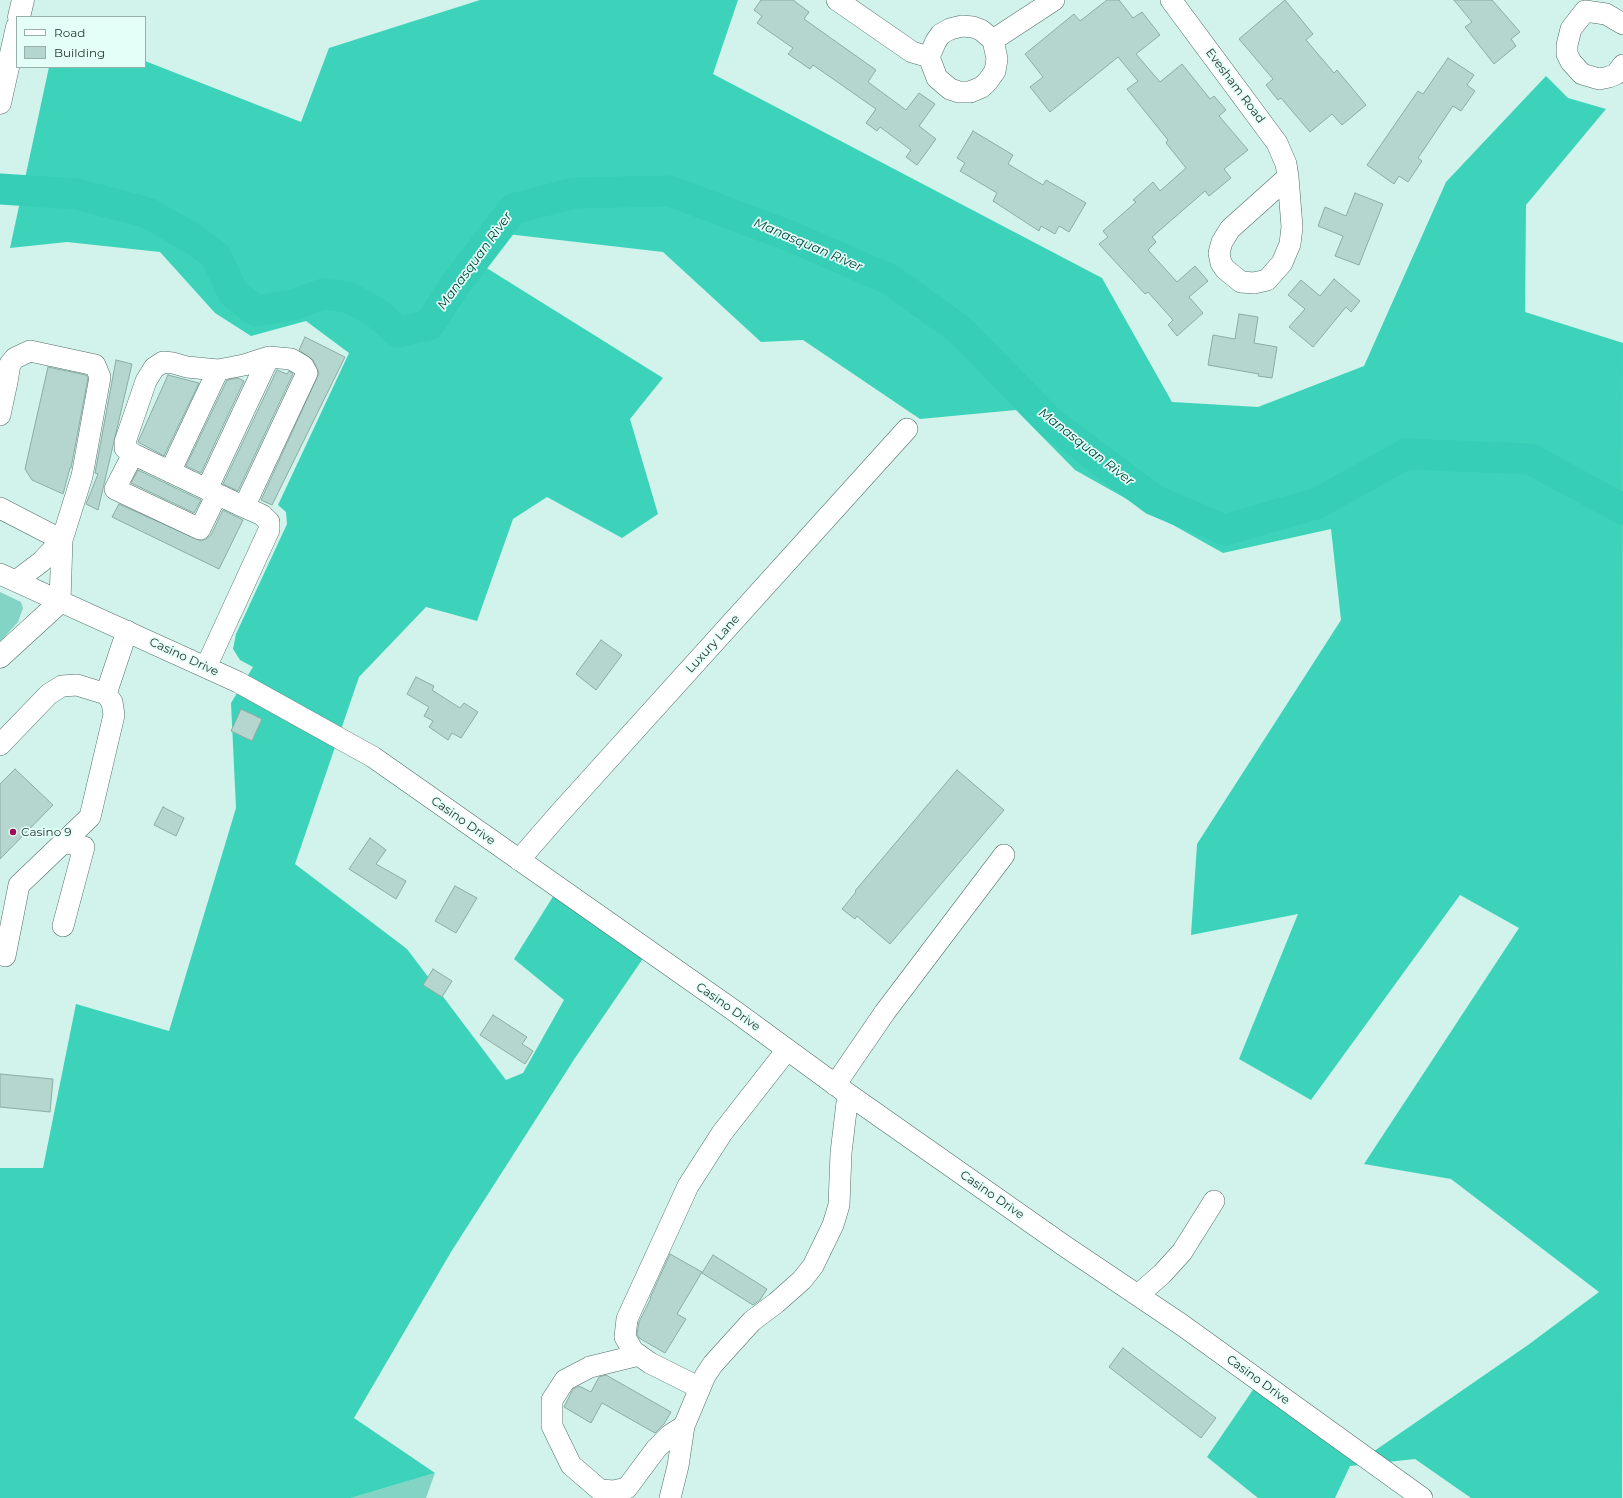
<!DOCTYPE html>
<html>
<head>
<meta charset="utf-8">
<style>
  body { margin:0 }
  #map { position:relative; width:1623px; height:1498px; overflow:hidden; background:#d1f3eb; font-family:Montserrat,sans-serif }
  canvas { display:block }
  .legend { position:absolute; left:16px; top:16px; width:130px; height:52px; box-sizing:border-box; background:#e3fff8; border:1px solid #99afaa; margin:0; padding:5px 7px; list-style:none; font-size:12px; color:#2a3734 }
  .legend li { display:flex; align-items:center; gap:8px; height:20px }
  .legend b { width:20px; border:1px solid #99afaa }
</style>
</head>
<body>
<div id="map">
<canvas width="1623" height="1498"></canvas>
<ul class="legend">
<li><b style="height:5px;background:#fff"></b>Road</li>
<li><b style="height:11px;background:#b5d6ce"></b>Building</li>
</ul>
</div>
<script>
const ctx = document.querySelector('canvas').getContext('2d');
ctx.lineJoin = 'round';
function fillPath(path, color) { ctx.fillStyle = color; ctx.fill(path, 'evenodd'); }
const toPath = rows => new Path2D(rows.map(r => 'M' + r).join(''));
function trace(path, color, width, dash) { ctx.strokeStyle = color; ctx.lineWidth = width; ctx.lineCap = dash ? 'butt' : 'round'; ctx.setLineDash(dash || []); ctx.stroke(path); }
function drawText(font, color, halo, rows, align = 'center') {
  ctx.font = font + ' Montserrat,sans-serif'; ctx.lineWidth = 3.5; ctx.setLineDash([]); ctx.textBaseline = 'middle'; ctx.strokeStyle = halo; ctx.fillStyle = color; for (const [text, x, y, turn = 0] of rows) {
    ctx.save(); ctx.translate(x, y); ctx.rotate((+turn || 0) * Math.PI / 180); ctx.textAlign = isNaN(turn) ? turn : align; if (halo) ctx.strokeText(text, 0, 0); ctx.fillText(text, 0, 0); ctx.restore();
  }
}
fillPath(toPath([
  [0,592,21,602,23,608,18,622,0,642],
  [435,1473,426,1498,351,1498]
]), '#83d4c4');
fillPath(toPath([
  [480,0,738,0,713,74,1102,278,1172,402,1258,407,1364,366,1446,182,1546,76,1568,98,1606,109,1526,205,1525,312,1623,343,1622,1498,1471,1498,1415,1459,1350,1466,1335,1498,1258,1498,1207,1457,1259,1381,1367,1456,1528,1345,1599,1292,1451,1179,1364,1164,1519,928,1460,895,1311,1100,1239,1059,1298,914,1191,935,1197,844,1341,620,1331,529,1223,553,1075,470,1016,410,920,419,803,340,761,342,663,252,507,234,469,257,663,378,630,419,658,514,622,538,547,497,513,519,477,621,426,607,359,677,295,864,407,949,506,1080,523,1073,564,1000,514,959,554,895,644,957,575,1058,451,1252,354,1418,435,1473,351,1498,0,1498,0,1168,43,1168,76,1004,169,1031,236,808,231,703,253,667,240,660,233,649,236,634,287,524,286,512,278,505,349,353,306,321,251,336,215,313,160,252,67,242,10,248,49,67,145,67,145,61,301,122,329,48]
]), '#3dd3ba');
trace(toPath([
  [0,189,77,194,148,213,195,240,216,256,233,293,256,311,293,305,323,294,348,297,377,313,398,332,429,325,455,285,513,209,574,193,670,191,792,237,891,280,960,330,1051,423,1154,500,1225,530,1318,503,1406,454,1530,459,1623,509]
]), '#36ceb6', 31);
const building = toPath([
  [761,0,793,0,809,12,804,19,876,70,868,82,906,110,919,93,935,104,919,126,936,139,917,165,906,157,911,150,880,127,877,131,866,123,876,109,813,65,810,69,788,54,793,48,757,23,762,16,754,10,761,0],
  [1107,0,1119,0,1133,18,1142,12,1160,35,1136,54,1160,82,1182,64,1210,99,1214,96,1226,110,1219,116,1248,150,1224,169,1231,178,1209,196,1205,191,1152,237,1156,242,1148,250,1177,282,1195,266,1208,281,1189,297,1203,313,1177,336,1168,325,1173,320,1148,292,1145,294,1099,244,1108,237,1103,231,1136,202,1133,200,1153,182,1160,191,1186,168,1166,143,1168,140,1127,89,1138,81,1118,57,1050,112,1030,87,1043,77,1025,54,1074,14,1080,21,1107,0],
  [1285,0,1313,34,1306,40,1334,73,1337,70,1366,105,1342,125,1332,114,1310,132,1281,98,1278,100,1266,85,1273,79,1239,39,1285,0],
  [1454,0,1492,0,1520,32,1511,39,1516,46,1494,64,1465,27,1472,22,1454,0],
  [1448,58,1474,75,1467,85,1475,91,1461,111,1453,106,1418,158,1422,161,1408,182,1399,176,1394,184,1367,165,1418,91,1423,94,1448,58],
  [973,131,1013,155,1008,164,1043,185,1046,180,1086,203,1069,232,1059,226,1055,234,1041,226,1039,231,993,201,997,193,960,171,965,163,957,158,973,131],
  [1355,193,1383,204,1359,265,1335,256,1343,236,1318,226,1325,207,1346,216,1355,193],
  [1334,279,1360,301,1351,312,1346,307,1313,347,1289,327,1305,309,1288,295,1301,280,1320,296,1334,279],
  [1239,314,1258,317,1254,343,1277,347,1272,378,1258,376,1259,374,1208,365,1213,335,1235,339,1239,314],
  [305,337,345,357,272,505,261,500,319,373,313,360,299,350,305,337],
  [116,360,132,364,98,510,86,504,98,474,95,473,116,360],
  [48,367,86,375,88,378,71,468,70,468,63,494,32,480,25,469,48,367],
  [277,370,287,374,289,371,293,374,238,491,223,484,277,370],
  [168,375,199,383,164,456,138,442,168,375],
  [238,378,244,381,201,473,186,466,227,380,238,378],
  [138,470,201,500,194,513,131,483,138,470],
  [119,504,201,541,206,539,211,535,223,510,243,520,219,569,112,517,119,504],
  [601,640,622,655,596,690,576,674,601,640],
  [416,677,434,686,432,690,460,708,464,703,478,712,461,738,452,733,448,740,429,727,433,721,424,716,429,707,407,694,416,677],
  [241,709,262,719,252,741,231,731,241,709],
  [15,769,53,805,0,859,0,784,15,769],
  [957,770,1004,810,890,944,857,916,855,919,842,909,856,892,855,891,957,770],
  [163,807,184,818,176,836,154,825,163,807],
  [370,838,386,850,376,864,406,881,396,899,349,869,370,838],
  [455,886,477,898,456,933,435,921,455,886],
  [433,969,452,981,442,997,423,985,433,969],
  [493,1015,527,1037,522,1044,533,1051,525,1064,480,1035,493,1015],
  [0,1074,53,1079,50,1112,0,1107,0,1074],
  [670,1254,702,1272,677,1314,686,1319,665,1353,639,1338,637,1334,639,1322,651,1298,650,1298,670,1254],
  [713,1255,767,1289,760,1300,753,1305,702,1273,713,1255],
  [1123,1348,1216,1418,1201,1438,1109,1367,1123,1348],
  [606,1375,671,1412,664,1424,655,1433,602,1403,591,1423,564,1407,573,1389,579,1386,591,1392,599,1377,606,1375]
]);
fillPath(building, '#b5d6ce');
trace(building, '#8baca4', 1);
const minor = toPath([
  [837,0,912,52,929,57],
  [1171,0,1277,143,1286,164,1288,177],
  [1623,24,1606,14,1585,11,1571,29,1567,45,1567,54,1571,62,1582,74,1599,79,1609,77,1616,74,1623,65],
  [962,26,973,27,981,30,993,40,997,59,995,71,988,81,982,87,970,92,959,92,950,89,937,78,929,57,936,41,941,34,950,29,962,26],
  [993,40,1054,0],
  [1288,177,1292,227,1290,244,1282,263,1267,280,1254,283,1241,282,1225,269,1221,263,1219,253,1222,242,1230,229,1288,177],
  [0,380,7,382,0,415],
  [7,382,10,364,15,358,30,351,95,365,100,377,82,476,62,540,60,602],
  [133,454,115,489,200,529,217,494],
  [170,472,218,370],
  [207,489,269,357],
  [0,508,62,540],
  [0,574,238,682,373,757,736,1012,848,1094,1066,1247,1182,1325,1422,1498],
  [16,581,41,562,62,540],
  [206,667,269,530,269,522,262,515,244,507,307,373,303,366,291,359,269,357,244,365,218,370,187,367,173,363,163,362,154,368,146,381,125,442,125,448,133,454,244,507],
  [0,745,49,694,62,686,77,685,106,694,127,631],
  [519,860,559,814,907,429],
  [63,926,84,847,64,842],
  [5,956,19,885,90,817,114,715,112,702,106,694],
  [835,1085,885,1012,1004,855],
  [1138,1295,1162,1274,1182,1252,1214,1201],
  [639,1355,590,1367,565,1380,552,1400,552,1426,571,1465,600,1490,614,1491,627,1488,656,1449,670,1435,684,1426],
  [700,1388,650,1363,633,1351,625,1337,627,1319,688,1186,722,1133,787,1050],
  [670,1498,678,1466,684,1426,705,1376,713,1364,752,1321,776,1303,802,1280,813,1266,833,1225,839,1205,841,1153,848,1094]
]);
const highway = toPath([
  [19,17,23,0],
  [0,103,17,27],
  [0,657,60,602]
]);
trace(minor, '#516f68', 22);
trace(highway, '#516f68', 23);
trace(minor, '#fff', 21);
trace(highway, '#fff', 22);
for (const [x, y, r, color] of [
  [13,832,4,"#9f0d55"]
]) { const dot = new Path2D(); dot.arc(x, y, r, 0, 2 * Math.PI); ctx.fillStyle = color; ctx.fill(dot); trace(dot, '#e3fff8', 1.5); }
drawText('12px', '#2a3734', '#e3fff8', [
  ["Evesham Road",1235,86,53],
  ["Luxury Lane",713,644,-48],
  ["Casino Drive",184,657,25],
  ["Casino Drive",463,821,35],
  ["Casino Drive",728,1007,35],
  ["Casino Drive",992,1195,35],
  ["Casino Drive",1258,1380,36]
]);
drawText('12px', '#2a3734', '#e3fff8', [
  ["Casino 9",21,832]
], 'left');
drawText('italic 13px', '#02463c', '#e3fff8', [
  ["Manasquan River",808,245,23],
  ["Manasquan River",475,261,-54],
  ["Manasquan River",1086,447,38]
]);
</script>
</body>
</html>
